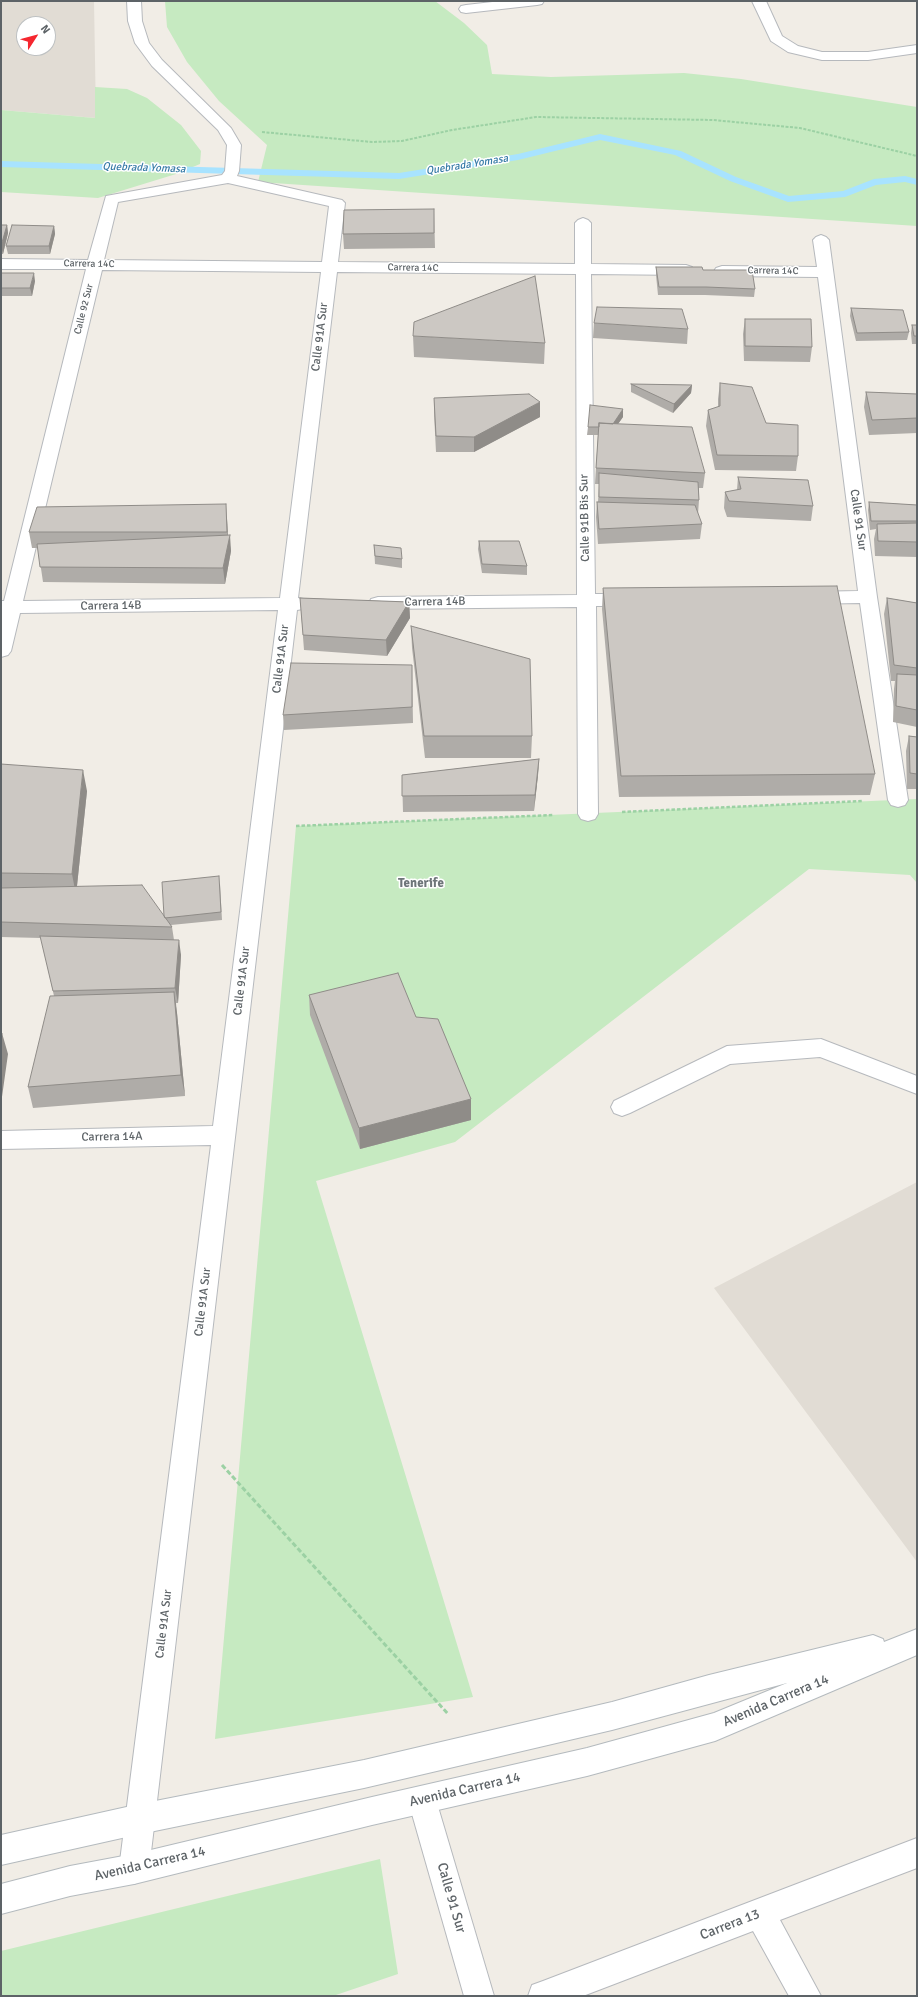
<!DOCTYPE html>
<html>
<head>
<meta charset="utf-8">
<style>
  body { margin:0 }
  #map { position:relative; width:918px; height:1997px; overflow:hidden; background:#f1ede6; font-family:Signika,sans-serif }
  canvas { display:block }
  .frame { position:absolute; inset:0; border:2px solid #5d6367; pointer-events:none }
  .north { position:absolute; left:16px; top:16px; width:40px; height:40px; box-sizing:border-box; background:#fff; border:1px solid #bec1c2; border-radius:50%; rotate:54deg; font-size:11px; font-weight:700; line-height:16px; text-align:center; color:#5d6367 }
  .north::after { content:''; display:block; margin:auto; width:14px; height:18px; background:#f5272f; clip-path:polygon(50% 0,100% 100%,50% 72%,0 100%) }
</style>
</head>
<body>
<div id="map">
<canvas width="918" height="1997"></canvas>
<div class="frame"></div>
<div class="north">N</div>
</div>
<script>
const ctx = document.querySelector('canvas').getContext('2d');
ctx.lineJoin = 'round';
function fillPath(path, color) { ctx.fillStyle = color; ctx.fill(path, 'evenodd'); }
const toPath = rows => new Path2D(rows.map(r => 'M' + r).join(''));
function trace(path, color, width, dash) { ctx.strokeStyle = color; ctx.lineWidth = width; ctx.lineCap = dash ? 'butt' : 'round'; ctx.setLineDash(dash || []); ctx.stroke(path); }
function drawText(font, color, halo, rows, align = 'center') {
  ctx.font = font + ' Signika,sans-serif'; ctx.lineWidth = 3; ctx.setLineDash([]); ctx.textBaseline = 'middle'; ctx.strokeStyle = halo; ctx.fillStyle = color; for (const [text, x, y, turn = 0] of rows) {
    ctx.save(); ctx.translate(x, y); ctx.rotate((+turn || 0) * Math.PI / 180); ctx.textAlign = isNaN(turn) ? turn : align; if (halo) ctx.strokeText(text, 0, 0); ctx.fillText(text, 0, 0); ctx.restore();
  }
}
fillPath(toPath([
  [1,1,94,1,96,118,1,110],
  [24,24,48,24,48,48,24,48],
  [917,1182,917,1562,714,1288]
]), '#e1dcd4');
fillPath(toPath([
  [165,1,435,1,464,23,487,45,492,74,551,77,684,73,741,79,917,107,917,226,258,182,267,145,219,101,187,62,167,27],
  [95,87,127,89,147,98,181,125,201,151,200,164,176,174,98,198,1,192,1,110,95,118],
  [917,799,917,883,910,875,809,869,455,1142,316,1181,473,1697,215,1739,296,826],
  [380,1859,398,1974,333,1996,1,1996,1,1951]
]), '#c6eac1');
fillPath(toPath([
  [600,134,681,151,736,177,789,196,843,191,874,179,905,176,917,179,917,185,905,182,876,185,845,197,788,202,730,181,675,155,600,140,518,160,399,179,1,167,1,161,399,173,518,154,600,134]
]), '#a8e3ff');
const service = toPath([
  [501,1,544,1,542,4,537,5,466,13,461,12,459,9,461,6,466,5,501,1],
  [752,1,766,1,782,36,798,46,822,52,868,52,917,45,917,53,868,60,822,60,788,52,771,41,752,1],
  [821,1039,917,1076,917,1094,820,1057,730,1064,630,1113,622,1116,614,1113,611,1107,614,1101,727,1046,821,1039]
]);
const minor = toPath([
  [127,1,141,1,142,21,149,43,162,60,231,128,241,145,239,171,237,176,342,200,345,203,338,262,575,264,575,223,578,220,583,218,588,220,591,223,591,264,686,265,692,267,694,270,692,273,686,275,591,274,595,594,632,594,639,596,641,600,639,604,632,606,596,606,598,814,595,819,588,821,581,819,578,814,577,607,378,609,371,607,369,603,371,599,378,597,577,595,576,274,337,272,298,598,309,600,311,604,309,608,297,610,149,1869,144,1879,134,1884,124,1879,119,1869,211,1145,1,1149,1,1131,213,1126,278,610,20,613,11,651,8,655,1,657,1,601,4,601,86,269,1,269,1,259,88,260,106,196,222,175,225,171,227,145,218,130,152,66,135,43,128,21,127,1],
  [228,183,329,206,322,262,104,260,118,202,228,183],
  [102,270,321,272,280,598,23,601,102,270],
  [821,235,826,237,829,240,877,597,908,800,905,805,898,807,891,805,888,800,860,603,808,604,801,602,799,598,801,594,808,592,858,591,818,277,722,276,716,274,714,271,716,268,722,266,817,267,813,240,816,237,821,235],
  [917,1838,917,1868,780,1920,821,1996,789,1996,753,1931,583,1996,528,1996,532,1985,543,1981,917,1838]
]);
const tertiary = toPath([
  [422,1786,432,1790,436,1800,494,1996,464,1996,408,1800,412,1790,422,1786]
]);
const secondary = toPath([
  [917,1629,917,1655,715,1741,587,1776,372,1825,134,1884,70,1896,1,1914,1,1884,70,1866,134,1854,372,1797,587,1748,714,1713,787,1683,612,1730,364,1788,140,1834,1,1865,1,1835,140,1804,364,1760,612,1702,709,1675,873,1635,883,1639,884,1642,917,1629]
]);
trace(service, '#b6b9bd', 2);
trace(minor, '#b6b9bd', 2);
trace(tertiary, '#b6b9bd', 2);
trace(secondary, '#b4babe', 2);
trace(toPath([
  [262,132,372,142,402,141,452,130,536,117,713,120,800,128,917,156]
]), '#9cd1a4', 2, [3, 1.5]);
trace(toPath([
  [622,812,863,801],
  [296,826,553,815]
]), '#9cd1a4', 2.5, [3.5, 2]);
trace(toPath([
  [222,1465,448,1714]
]), '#9cd1a4', 3, [5, 2.5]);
fillPath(service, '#fff');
fillPath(minor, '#fff');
fillPath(tertiary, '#fff');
fillPath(secondary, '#fff');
fillPath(toPath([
  [434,209,435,248,344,249,343,234],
  [1,225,7,225,8,233,3,254,1,254],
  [54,226,55,234,50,254,8,254,6,246],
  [656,267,703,270,755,289,754,297,705,295,658,295,656,275],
  [1,273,35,281,32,296,1,296],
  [851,308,909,332,907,340,856,341,850,316],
  [745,319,812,347,810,362,744,361,743,334],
  [594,323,688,329,687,344,593,338],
  [912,325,917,325,917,344,912,344,911,333],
  [413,336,545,343,544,364,414,357],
  [720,383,766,423,798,456,796,471,715,470,706,426,708,410,718,407,718,399],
  [631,384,692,385,691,393,673,413,631,392],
  [866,392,917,394,917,433,869,435,864,407],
  [434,398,540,417,474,452,436,452,434,413],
  [623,417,618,424,705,473,703,488,699,488,699,500,698,514,702,524,700,539,598,544,596,517,597,502,598,502,599,484,595,484,598,435,587,435,588,427],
  [738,477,813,506,811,521,727,517,724,508,725,492,737,490],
  [869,502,917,505,917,557,875,556,874,539,876,529,870,530,868,510],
  [227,519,228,535,231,551,225,584,43,582,38,548,32,548,29,532],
  [479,541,527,566,527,575,482,573,478,549],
  [374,545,402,559,402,568,375,564],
  [603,588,875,774,870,795,619,797,602,609],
  [300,598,409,602,410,618,387,656,304,650],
  [887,598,917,603,917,727,893,722,894,689,895,681,891,681,884,614],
  [411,626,532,736,531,758,425,758,412,648],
  [412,665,413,723,284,730,283,715],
  [909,736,917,737,917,789,907,789,906,751],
  [539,759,538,775,534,811,403,812,402,775],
  [1,764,87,791,77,886,164,916,220,884,222,920,171,925,172,927,174,940,181,955,178,1003,176,1003,177,1013,185,1096,33,1108,28,1087,54,996,41,938,1,937],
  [309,995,416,1017,471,1099,471,1120,360,1149,310,1015]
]), '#afaca8');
fillPath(toPath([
  [7,225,8,233,3,254,1,246],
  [54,226,55,234,50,254,49,246],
  [34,273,35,281,32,296,30,288],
  [692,385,691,393,673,413,674,404],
  [540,402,540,417,474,452,474,437],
  [623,409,623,417,610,435,610,427],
  [226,504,227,519,228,542,230,535,231,551,225,584,223,568,228,544,227,532],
  [409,602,410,618,387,656,386,640],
  [539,759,538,775,534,811,535,795],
  [83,770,87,791,76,895,72,874],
  [179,940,181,955,178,1003,175,988],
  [174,992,177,1013,185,1096,181,1075],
  [2,1033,8,1054,1,1104,1,1043],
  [471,1099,471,1120,360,1149,359,1128]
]), '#8f8c88');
const building = toPath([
  [434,209,434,233,343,234,344,210,434,209],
  [1,225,7,225,1,246,1,225],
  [12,225,54,226,49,246,6,246,12,225],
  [656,267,702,267,703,270,752,270,755,289,706,287,659,287,656,267],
  [1,273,34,273,30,288,1,288,1,273],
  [535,276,545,343,413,336,414,322,535,276],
  [597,307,682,309,688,329,594,323,597,307],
  [851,308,903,310,909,332,857,333,851,308],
  [745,319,811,319,812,347,745,346,745,319],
  [912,325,917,325,917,336,914,336,912,325],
  [720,383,752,387,766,423,798,425,798,456,717,455,708,410,720,406,720,383],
  [631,384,692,385,674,404,631,384],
  [866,392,917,394,917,418,872,420,866,392],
  [529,394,540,402,474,437,436,436,434,398,529,394],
  [590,405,623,409,613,424,599,423,599,427,588,427,590,405],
  [599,423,692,427,705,473,596,468,599,423],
  [599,473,698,482,699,500,599,497,599,473],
  [738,477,808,480,813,506,729,501,725,492,741,489,738,477],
  [597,502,695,505,702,524,599,529,597,502],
  [869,502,917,505,917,521,871,521,869,502],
  [226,504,227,532,29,532,37,507,226,504],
  [917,523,917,542,878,541,877,524,917,523],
  [230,535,223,568,40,567,37,544,230,535],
  [479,541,519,541,527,566,482,564,479,541],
  [374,545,401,548,402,559,375,556,374,545],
  [837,586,875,774,621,776,603,588,837,586],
  [300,598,409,602,386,640,303,635,300,598],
  [887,598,917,603,917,668,894,665,887,598],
  [411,626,530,659,532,736,424,736,411,626],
  [291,663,412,665,412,707,283,715,291,663],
  [897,674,917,675,917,710,896,706,897,674],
  [909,736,917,737,917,774,910,773,909,736],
  [539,759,535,795,402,796,402,775,539,759],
  [1,764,83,770,72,874,1,873,1,764],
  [219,876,221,912,165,918,164,916,162,882,219,876],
  [142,885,172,927,1,922,1,888,142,885],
  [40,936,179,940,175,988,53,991,40,936],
  [398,973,416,1017,438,1019,471,1099,359,1128,309,995,398,973],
  [174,992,181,1075,28,1087,50,996,174,992],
  [1,1033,2,1033,1,1043,1,1033]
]);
fillPath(building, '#ccc8c3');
trace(building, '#8f8c88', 1);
drawText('10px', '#5d6367', '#fff', [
  ["Carrera 14C",89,264,1],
  ["Carrera 14C",413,268,1],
  ["Carrera 14C",773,271,1],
  ["Calle 92 Sur",84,309,-76]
]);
drawText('italic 11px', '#377ba7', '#fff', [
  ["Quebrada Yomasa",467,165,-9],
  ["Quebrada Yomasa",144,168,2]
]);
drawText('12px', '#5d6367', '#fff', [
  ["Calle 91A Sur",320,337,-83],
  ["Calle 91B Bis Sur",585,518,-91],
  ["Calle 91 Sur",858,520,82],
  ["Carrera 14B",435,602,-1],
  ["Carrera 14B",111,606,-1],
  ["Calle 91A Sur",281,659,-83],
  ["Calle 91A Sur",242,981,-83],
  ["Carrera 14A",112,1137,-1],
  ["Calle 91A Sur",203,1302,-83],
  ["Calle 91A Sur",164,1624,-83]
]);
drawText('bold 13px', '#6e7579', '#fff', [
  ["Tenerife",421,884]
]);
drawText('14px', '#5d6367', '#fff', [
  ["Avenida Carrera 14",776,1701,-23],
  ["Avenida Carrera 14",465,1790,-13],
  ["Avenida Carrera 14",150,1864,-13],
  ["Calle 91 Sur",451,1898,74],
  ["Carrera 13",730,1925,-21]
]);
</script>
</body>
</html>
